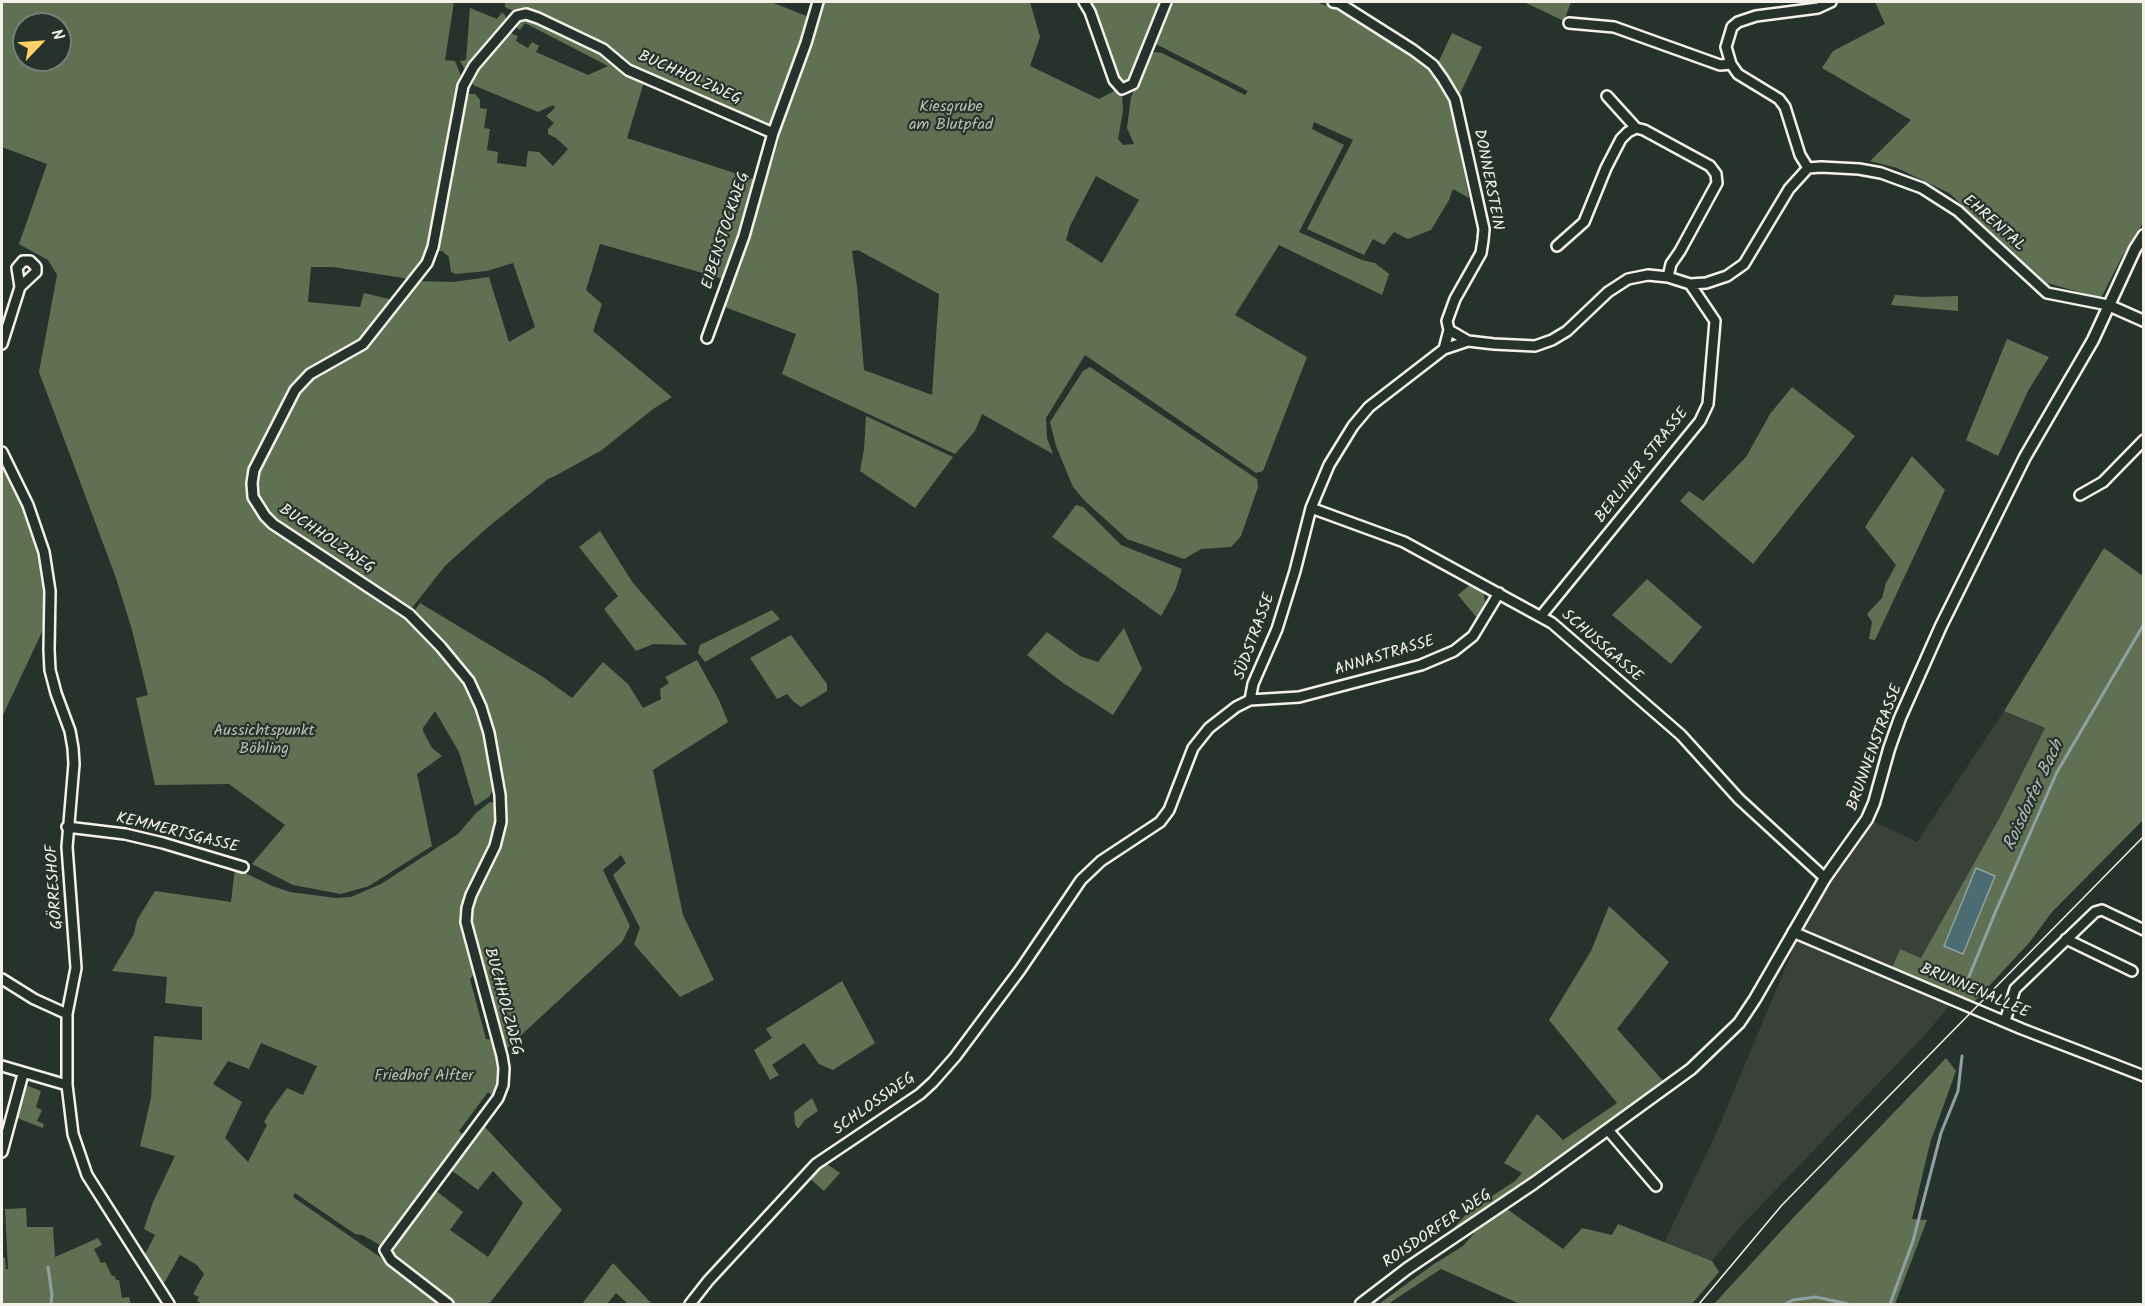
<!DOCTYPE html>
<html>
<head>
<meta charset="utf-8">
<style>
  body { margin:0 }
  #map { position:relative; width:2145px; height:1306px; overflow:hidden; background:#26332d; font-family:Kalam,sans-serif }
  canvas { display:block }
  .frame { position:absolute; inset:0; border:3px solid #f4f1e8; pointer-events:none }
  .north { position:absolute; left:12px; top:12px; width:60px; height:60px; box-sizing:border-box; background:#26332d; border:2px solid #787f78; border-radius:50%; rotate:65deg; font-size:16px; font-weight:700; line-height:24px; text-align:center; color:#f4f1e8 }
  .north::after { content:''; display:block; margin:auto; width:21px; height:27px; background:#ffd166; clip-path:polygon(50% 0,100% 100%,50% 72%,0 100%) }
</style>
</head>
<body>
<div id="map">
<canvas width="2145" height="1306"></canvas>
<div class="frame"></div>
<div class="north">N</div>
</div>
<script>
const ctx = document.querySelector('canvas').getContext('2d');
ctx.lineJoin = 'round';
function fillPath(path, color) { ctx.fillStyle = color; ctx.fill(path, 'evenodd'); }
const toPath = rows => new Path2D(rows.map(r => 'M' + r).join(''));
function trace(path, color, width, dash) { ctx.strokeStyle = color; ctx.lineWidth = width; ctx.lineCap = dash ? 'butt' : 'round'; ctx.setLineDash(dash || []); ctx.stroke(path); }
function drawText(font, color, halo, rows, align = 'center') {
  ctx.font = font + ' Kalam,sans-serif'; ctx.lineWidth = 4.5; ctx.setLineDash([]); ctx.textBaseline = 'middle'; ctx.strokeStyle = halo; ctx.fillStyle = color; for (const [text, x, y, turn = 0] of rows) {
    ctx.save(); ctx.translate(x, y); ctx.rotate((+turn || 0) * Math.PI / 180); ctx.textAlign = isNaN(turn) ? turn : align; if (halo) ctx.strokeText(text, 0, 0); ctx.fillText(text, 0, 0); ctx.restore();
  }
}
fillPath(toPath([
  [2004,711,2045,728,2001,815,1921,958,1900,949,1888,978,1950,1005,1923,1037,1740,1227,1712,1261,1664,1243,1715,1136,1802,928,1835,873,1871,820,1917,842]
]), '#3a4138');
fillPath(toPath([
  [2,2,454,2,445,60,455,61,461,76,460,85,427,255,418,281,453,282,489,277,509,342,535,327,513,263,487,271,456,274,451,272,449,257,442,251,436,251,465,97,468,94,475,94,480,100,480,108,487,109,484,128,490,129,487,150,498,152,497,163,526,167,528,151,539,152,553,166,568,149,556,138,548,134,548,129,554,123,546,116,555,108,553,105,538,112,473,85,471,77,477,67,508,32,518,36,516,41,528,48,532,42,539,46,536,52,588,75,608,66,525,23,520,30,517,28,514,24,523,19,530,19,599,50,644,82,627,138,756,180,739,233,749,236,779,140,779,129,822,2,1030,2,1040,37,1030,66,1099,99,1114,91,1122,95,1123,111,1118,139,1123,145,1134,144,1127,128,1131,97,1150,55,1155,52,1162,53,1245,95,1248,91,1148,40,1129,81,1119,79,1096,11,1090,2,1315,2,1335,8,1411,53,1430,70,1438,63,1452,33,1482,47,1452,111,1469,198,1453,189,1449,200,1431,230,1408,239,1394,232,1384,245,1373,239,1364,255,1307,229,1353,140,1314,122,1312,129,1344,145,1299,232,1362,260,1375,263,1389,274,1382,295,1279,245,1235,315,1307,357,1263,471,1256,473,1085,355,1046,418,1047,438,1053,454,982,414,975,431,955,454,782,374,796,334,725,307,746,242,737,239,724,279,600,244,586,290,602,304,593,331,672,397,653,409,602,450,555,476,548,479,488,527,445,566,407,614,463,678,477,706,485,732,495,785,489,797,475,806,459,752,435,711,423,728,423,731,432,748,442,756,417,774,432,846,369,886,341,894,293,885,252,864,285,825,229,784,155,785,136,698,148,695,132,630,116,578,39,372,57,275,48,260,19,244,47,164,2,147],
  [24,24,60,24,60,60,24,60],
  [1096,176,1139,200,1102,263,1066,240,1070,226],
  [858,250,939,294,932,395,864,370,857,286,852,251],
  [311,267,333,267,410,279,393,300,364,293,360,307,308,302],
  [505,2,771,2,809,17,792,71,768,126,640,71,604,43,535,11,511,10,505,7],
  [1524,2,1571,2,1564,21],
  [1875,2,2143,2,2143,223,2123,255,2101,298,2047,283,1949,193,1897,168,1870,161,1911,120,1822,68,1833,51,1885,24],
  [470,8,497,19,502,12,505,15,506,19,468,69,464,68,460,61,466,60],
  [1895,295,1925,297,1958,296,1958,311,1891,305],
  [2007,339,2049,357,2028,391,1998,456,1966,440],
  [1090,367,1257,479,1258,487,1241,536,1231,547,1201,549,1184,559,1127,539,1085,501,1073,487,1056,446,1050,422,1083,371],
  [1792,387,1855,436,1753,564,1680,501,1689,491,1703,501,1746,457,1770,414],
  [866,416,953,457,915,508,860,471,864,449],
  [2,452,44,552,49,617,2,717],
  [1912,456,1945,490,1875,640,1869,639,1872,622,1867,614,1882,598,1886,583,1896,565,1865,527],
  [1076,505,1083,507,1121,545,1182,569,1175,591,1161,616,1052,537],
  [600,531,633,583,687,645,653,644,636,651,604,609,618,596,579,547],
  [2104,548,2143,576,2143,820,2052,912,2029,943,1974,1002,1892,968,1900,949,1921,958,2001,815,2045,728,2004,711],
  [1647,579,1702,627,1671,664,1612,615],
  [1470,585,1484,593,1485,602,1477,618,1458,595],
  [420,603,543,677,572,698,603,662,628,684,643,708,661,699,660,689,669,683,665,677,697,660,719,700,728,722,653,770,683,915,714,980,680,997,634,944,640,928,613,875,626,863,621,855,603,870,630,926,622,942,505,1050,472,924,472,905,504,833,504,794,468,674,416,618,413,613],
  [772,610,780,619,705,662,698,653,700,645],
  [1124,628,1142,669,1113,715,1063,683,1027,655,1047,632,1080,656,1098,662],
  [791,635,827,684,827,691,801,707,793,701,787,694,777,699,750,658],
  [490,802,496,803,497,826,488,854,466,890,459,915,475,973,470,979,486,1039,493,1040,497,1055,499,1077,492,1095,488,1092,459,1131,463,1135,454,1151,447,1160,445,1160,441,1168,382,1246,362,1235,355,1234,295,1193,293,1197,380,1257,443,1304,203,1304,197,1301,199,1297,193,1294,204,1274,197,1265,180,1255,163,1285,143,1258,155,1235,144,1229,153,1202,175,1156,140,1146,151,1098,154,1036,202,1040,202,1007,165,1003,167,977,112,971,134,934,137,920,155,891,231,902,235,868,272,886,290,892,336,898,351,897,381,884,458,834,476,813],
  [261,1043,317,1066,303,1095,287,1088,271,1110,264,1122,267,1125,248,1162,225,1138,242,1102,213,1084,228,1061,249,1069],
  [1609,906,1669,962,1617,1029,1664,1082,1481,1214,1451,1231,1469,1211,1515,1181,1522,1173,1504,1163,1537,1114,1563,1140,1617,1103,1549,1020,1591,951],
  [842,981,875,1043,833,1070,819,1064,804,1043,772,1065,779,1075,770,1080,754,1050,772,1038,766,1029],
  [1946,1058,1956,1071,1930,1143,1912,1219,1927,1220,1895,1304,1714,1304,1793,1218],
  [26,1085,41,1091,36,1107,42,1110,37,1121,44,1124,43,1128,17,1118],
  [812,1098,818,1111,805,1120,798,1129,795,1124,794,1112],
  [484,1126,562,1210,489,1304,454,1304,395,1254,393,1250,435,1190,463,1212,450,1230,488,1257,523,1203,493,1171,478,1190,451,1170],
  [824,1162,840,1173,824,1191,808,1177],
  [26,1208,27,1227,53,1227,55,1257,98,1238,102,1245,94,1249,101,1263,105,1262,112,1276,115,1276,116,1280,119,1280,122,1298,129,1297,131,1304,2,1304,2,1257,5,1258,6,1269,8,1269,5,1209],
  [1507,1209,1563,1249,1582,1228,1612,1235,1618,1224,1712,1261,1719,1272,1692,1304,1520,1304,1441,1269,1388,1304,1379,1304,1434,1264,1463,1246,1476,1231],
  [613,1263,652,1304,628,1304,616,1293,607,1304,582,1304]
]), '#607153');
const water = toPath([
  [1976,868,1995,876,1963,954,1944,946,1976,868]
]);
fillPath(water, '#4c6c73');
trace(water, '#8fa1a2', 1.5);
trace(toPath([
  [1968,987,1968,979,1995,913,2057,772,2144,624],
  [48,1267,52,1295,51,1304],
  [1785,1304,1793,1300,1816,1297,1848,1304],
  [1890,1304,1913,1241,1941,1133,1958,1091,1962,1056]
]), '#8fa1a2', 3);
const minor = toPath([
  [1084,2,1090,12,1114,80,1122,89,1133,84,1166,2],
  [1569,23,1614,27,1720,65,1731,64],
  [1607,96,1636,128],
  [1808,168,1821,167,1859,169,1881,173,1922,188,1958,211,2047,293,2108,305],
  [1808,168,1800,155,1785,107,1779,99,1738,74,1731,64,1726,47,1732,27,1738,22,1756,16,1818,8,1831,2],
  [1557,246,1584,222,1606,168,1621,139,1628,132,1636,128,1644,130,1710,166,1716,174,1717,183,1680,251,1671,264,1668,277],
  [1449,330,1468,341,1494,344,1535,346,1552,340,1567,331,1608,292,1628,279,1648,275,1668,277,1690,284,1706,283,1727,276,1744,264,1789,189,1808,168],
  [707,338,744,236,773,133,806,43,818,2],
  [2,344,20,287,17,268,23,261,30,261,36,267,36,272,20,287],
  [1444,349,1468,341],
  [2,452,28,505,44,552,50,591,49,650,50,670,56,693,70,731,73,748,74,764,67,847,76,968,67,1014,67,1085,73,1134,87,1175,169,1304],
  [2080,495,2103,482,2144,440],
  [1311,508,1404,542,1552,623,1681,735,1739,799,1825,878],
  [1541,616,1700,421,1708,404,1715,321,1690,284],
  [1250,700,1253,684,1277,629,1295,571,1311,508,1329,465,1353,426,1369,407,1444,349,1449,330,1447,321,1455,299,1481,253,1483,240,1484,229,1455,99,1443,79,1433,65,1413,50,1339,3,1333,2],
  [67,827,125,834,163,843,243,867],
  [1793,932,2022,1029,2144,1076],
  [2066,939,2132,971],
  [2,979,34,999,67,1014],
  [2005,1021,2015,989,2095,912,2102,910,2144,930],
  [2,1066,67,1085],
  [1608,1130,1656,1186],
  [2,1152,23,1074],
  [448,1304,391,1260,385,1250,498,1098,503,1085,504,1068,502,1056,466,922,467,908,471,895,495,846,501,822,500,795,489,733,481,707,469,681,441,647,409,614,273,524,265,516,253,497,252,483,254,470,295,390,310,374,363,344,427,263,433,247,463,86,474,66,517,16,526,14,538,18,603,49,628,70,773,133],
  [690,1304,708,1281,816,1164,920,1094,933,1082,955,1057,1020,970,1081,880,1101,861,1160,822,1169,810,1193,748,1209,728,1236,707,1250,700,1299,697,1421,665,1454,651,1473,636,1499,593]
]);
const tertiary = toPath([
  [2108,305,2144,321],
  [1361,1304,1408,1268,1534,1183,1691,1069,1739,1023,1755,999,1825,878,1867,819,1874,803,1889,749,1900,718,1941,626,2025,457,2093,340,2135,249,2144,235]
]);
trace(minor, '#f4f1e8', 14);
trace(tertiary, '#f4f1e8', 15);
trace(minor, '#26332d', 9);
trace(tertiary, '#26332d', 10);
trace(toPath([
  [1699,1304,1782,1205,2144,836]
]), '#f4f1e8', 1.5);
drawText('16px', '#f4f1e8', '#26332d', [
  ["BUCHHOLZWEG",689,79,24],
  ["DONNERSTEIN",1487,180,79],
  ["EHRENTAL",1993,224,41],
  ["EIBENSTOCKWEG",727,231,-72],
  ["BERLINER STRASSE",1643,466,-52],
  ["BUCHHOLZWEG",326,540,34],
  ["SÜDSTRASSE",1256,637,-70],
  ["SCHUSSGASSE",1601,647,41],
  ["ANNASTRASSE",1385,657,-17],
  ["BRUNNENSTRASSE",1876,748,-70],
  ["KEMMERTSGASSE",177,834,14],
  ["GÖRRESHOF",56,887,-94],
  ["BRUNNENALLEE",1974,992,23],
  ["BUCHHOLZWEG",502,1002,75],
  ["SCHLOSSWEG",875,1105,-35],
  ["ROISDORFER WEG",1438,1230,-34]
]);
drawText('16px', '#b9beac', '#26332d', [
  ["Kiesgrube",951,108],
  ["am Blutpfad",951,126],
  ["Aussichtspunkt",264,732],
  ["Böhling",264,750],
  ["Friedhof Alfter",424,1077]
]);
drawText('italic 18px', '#b1bcb9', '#26332d', [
  ["Roisdorfer Bach",2035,796,-65]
]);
</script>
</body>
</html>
